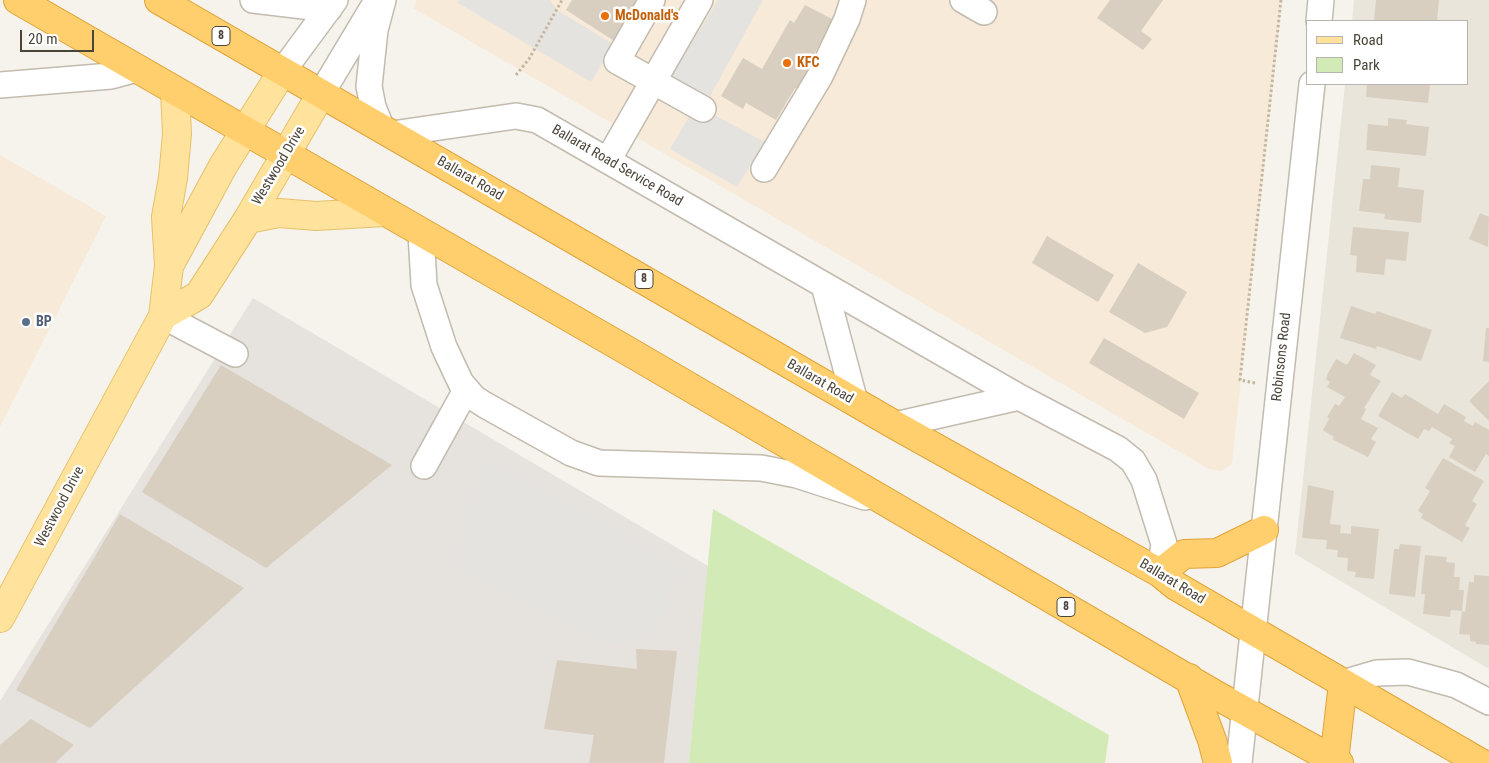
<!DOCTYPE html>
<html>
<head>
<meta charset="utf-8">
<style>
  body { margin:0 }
  #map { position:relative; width:1489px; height:763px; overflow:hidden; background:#f6f3ec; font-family:"Roboto Condensed",sans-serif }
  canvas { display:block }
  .legend { position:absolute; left:1306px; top:20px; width:162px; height:65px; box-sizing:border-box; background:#fff; border:1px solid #b7b4b0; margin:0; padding:6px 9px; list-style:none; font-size:15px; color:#4b4439 }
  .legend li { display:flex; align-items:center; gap:10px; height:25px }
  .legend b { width:25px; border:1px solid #b7b4b0 }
  .scale { position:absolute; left:20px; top:30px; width:74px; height:22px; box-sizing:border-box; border:2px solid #4b4439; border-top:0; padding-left:6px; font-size:15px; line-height:18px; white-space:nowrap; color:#4b4439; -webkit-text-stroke:4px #fff; paint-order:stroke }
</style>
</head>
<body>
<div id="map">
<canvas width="1489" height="763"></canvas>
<ul class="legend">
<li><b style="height:6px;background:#ffe39c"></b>Road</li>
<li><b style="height:14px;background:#d2eab5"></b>Park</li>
</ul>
<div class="scale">20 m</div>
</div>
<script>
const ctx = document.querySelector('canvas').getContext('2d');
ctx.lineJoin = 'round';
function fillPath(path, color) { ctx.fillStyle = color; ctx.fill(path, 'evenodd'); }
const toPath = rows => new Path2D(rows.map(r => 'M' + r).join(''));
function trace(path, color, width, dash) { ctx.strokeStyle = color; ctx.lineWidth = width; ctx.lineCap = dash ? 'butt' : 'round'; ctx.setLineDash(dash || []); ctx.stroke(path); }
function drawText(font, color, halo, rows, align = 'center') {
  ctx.font = font + ' "Roboto Condensed",sans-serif'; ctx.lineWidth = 5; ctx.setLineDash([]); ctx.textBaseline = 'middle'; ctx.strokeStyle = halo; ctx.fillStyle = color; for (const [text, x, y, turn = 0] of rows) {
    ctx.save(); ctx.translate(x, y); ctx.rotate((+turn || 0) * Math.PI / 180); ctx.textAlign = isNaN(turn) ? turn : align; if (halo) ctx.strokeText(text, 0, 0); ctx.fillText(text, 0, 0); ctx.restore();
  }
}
fillPath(toPath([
  [1354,0,1489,0,1489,669,1295,554,1345,84,1468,84,1468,21,1352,21]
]), '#eae5da');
fillPath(toPath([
  [417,0,1282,0,1232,463,1222,471,1209,469,413,8],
  [0,155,106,216,0,427]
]), '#f7ead8');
fillPath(toPath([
  [253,298,708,566,689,763,0,763,0,701]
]), '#e6e2dd');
fillPath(toPath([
  [713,509,1109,735,1105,763,689,763]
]), '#d2eab5');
fillPath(toPath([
  [460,0,550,0,558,11,613,44,591,82,458,3],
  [718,0,763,0,703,109,765,142,737,187,670,149,696,105,664,88],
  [485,460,680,570,650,633,615,644,457,567]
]), '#e5e3e0');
fillPath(toPath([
  [572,0,644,0,619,44,566,10],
  [1110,0,1163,0,1141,31,1152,39,1143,50,1097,18],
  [1376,0,1439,0,1437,21,1374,21],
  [805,5,842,24,832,41,824,37,806,68,814,72,802,92,795,88,776,120,746,103,743,109,721,96,743,58,762,69,790,20,794,23],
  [1367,84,1430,84,1428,103,1366,97],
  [1388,118,1407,120,1406,124,1429,127,1426,156,1366,150,1368,124,1388,126],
  [1371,165,1400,168,1398,187,1424,190,1421,223,1384,219,1385,214,1359,211,1363,179,1370,179],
  [1480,213,1489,217,1488,247,1469,239],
  [1353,227,1409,232,1406,261,1386,259,1384,275,1356,272,1357,256,1350,255],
  [1047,236,1114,275,1098,302,1032,263],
  [1138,263,1187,292,1167,327,1145,333,1109,312],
  [1351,306,1375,314,1377,311,1432,330,1421,361,1377,346,1376,349,1340,338],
  [1486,328,1489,328,1489,362,1483,361],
  [1104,338,1199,393,1184,419,1089,363],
  [1354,353,1376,365,1370,375,1381,381,1364,408,1366,409,1361,419,1378,428,1371,439,1376,442,1368,457,1332,439,1334,437,1323,430,1329,419,1327,417,1335,404,1339,406,1345,397,1327,387,1330,382,1326,379,1328,373,1336,359,1347,365],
  [221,365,392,465,266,568,142,492],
  [1489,381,1489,421,1469,401],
  [1392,392,1402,398,1405,394,1438,414,1444,404,1466,417,1464,421,1473,426,1475,422,1489,430,1489,456,1486,454,1475,472,1449,457,1455,446,1449,443,1452,439,1432,427,1429,431,1424,429,1418,439,1378,416],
  [1443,458,1484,481,1472,501,1477,504,1465,525,1470,528,1462,542,1421,518,1423,514,1418,511,1430,491,1425,488],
  [1308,485,1334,491,1330,524,1341,525,1340,533,1351,534,1351,526,1379,529,1374,579,1355,577,1356,572,1347,571,1348,558,1337,557,1338,550,1326,549,1327,540,1302,538],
  [120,514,244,588,90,728,16,690],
  [1400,544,1421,546,1415,597,1389,594,1394,549,1399,549],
  [1425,555,1447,557,1446,562,1455,563,1454,577,1460,577,1459,590,1464,590,1462,611,1451,610,1450,617,1423,614,1425,594,1421,594],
  [1474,575,1489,576,1489,645,1476,644,1476,642,1470,641,1470,635,1459,634,1462,611,1465,612,1469,582,1474,582],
  [636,649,677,651,664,763,589,763,594,735,544,729,557,660,637,669],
  [31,719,74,745,55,763,0,763,0,745]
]), '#d8cfc1');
const minor = toPath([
  [253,0,329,9],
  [652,0,617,61,703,109],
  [963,0,984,12],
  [1319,21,1321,0],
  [282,72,335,0],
  [0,85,111,76,137,69],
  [321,94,375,4],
  [381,127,373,107,369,86,375,30,383,0],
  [392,134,516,116,537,120,1019,397,1118,449,1133,461,1144,480,1164,544,1160,573],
  [608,160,700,0],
  [764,169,820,76,847,19,853,0],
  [421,233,424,285,444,347,461,383,474,398,485,405,571,453,599,463,761,468,797,475,865,497],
  [824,285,855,402],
  [163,316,235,354],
  [895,425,1019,397],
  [424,466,466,390],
  [1343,683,1377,673,1408,672,1456,685,1489,702],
  [1239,763,1312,84]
]);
const major = toPath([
  [248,219,279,213,316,216,384,212],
  [169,266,166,217,173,178,177,134,175,91],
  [163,316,199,295,248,219,321,94],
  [0,618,163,316,169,266,223,166,282,72]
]);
const highway = toPath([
  [18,0,628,351,1216,695,1339,763],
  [159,0,895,425,1160,573,1176,586,1481,763],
  [1160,573,1184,554,1217,553,1264,530],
  [1189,678,1212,740,1218,763],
  [1334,761,1343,683]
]);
trace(minor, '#c2bbae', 28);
trace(major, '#e6c16a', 30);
trace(highway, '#e0a43c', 30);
trace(toPath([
  [516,75,529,59,562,0],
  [1255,383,1240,380,1281,0]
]), '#c4b79f', 3, [2.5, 2.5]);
trace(minor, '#fff', 25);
trace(major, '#ffe39c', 28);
trace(highway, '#ffcf6e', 28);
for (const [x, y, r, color] of [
  [605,16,5,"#e8710a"],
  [787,63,5,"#e8710a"],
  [26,322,5,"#5c6f8a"]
]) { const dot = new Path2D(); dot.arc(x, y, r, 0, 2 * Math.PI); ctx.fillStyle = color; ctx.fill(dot); trace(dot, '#fff', 2); }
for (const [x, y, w] of [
  [221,36,18],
  [644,279,18],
  [1066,607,18]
]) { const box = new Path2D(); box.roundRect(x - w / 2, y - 9.5, w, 19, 4); ctx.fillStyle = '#fff'; ctx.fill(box); trace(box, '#4b4439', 1); }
drawText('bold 12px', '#4b4439', null, [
  ["8",221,36],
  ["8",644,279],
  ["8",1066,607]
]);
drawText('bold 14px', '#c56008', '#fff', [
  ["McDonald's",615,16],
  ["KFC",797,63]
], 'left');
drawText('14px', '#4b4439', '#fff', [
  ["Westwood Drive",279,166,-59],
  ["Ballarat Road Service Road",617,166,30],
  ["Ballarat Road",470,179,30],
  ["Robinsons Road",1282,357,-84],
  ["Ballarat Road",820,382,30],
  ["Westwood Drive",60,507,-62],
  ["Ballarat Road",1172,582,31]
]);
drawText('bold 14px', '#4e5e75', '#fff', [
  ["BP",36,322]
], 'left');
</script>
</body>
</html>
